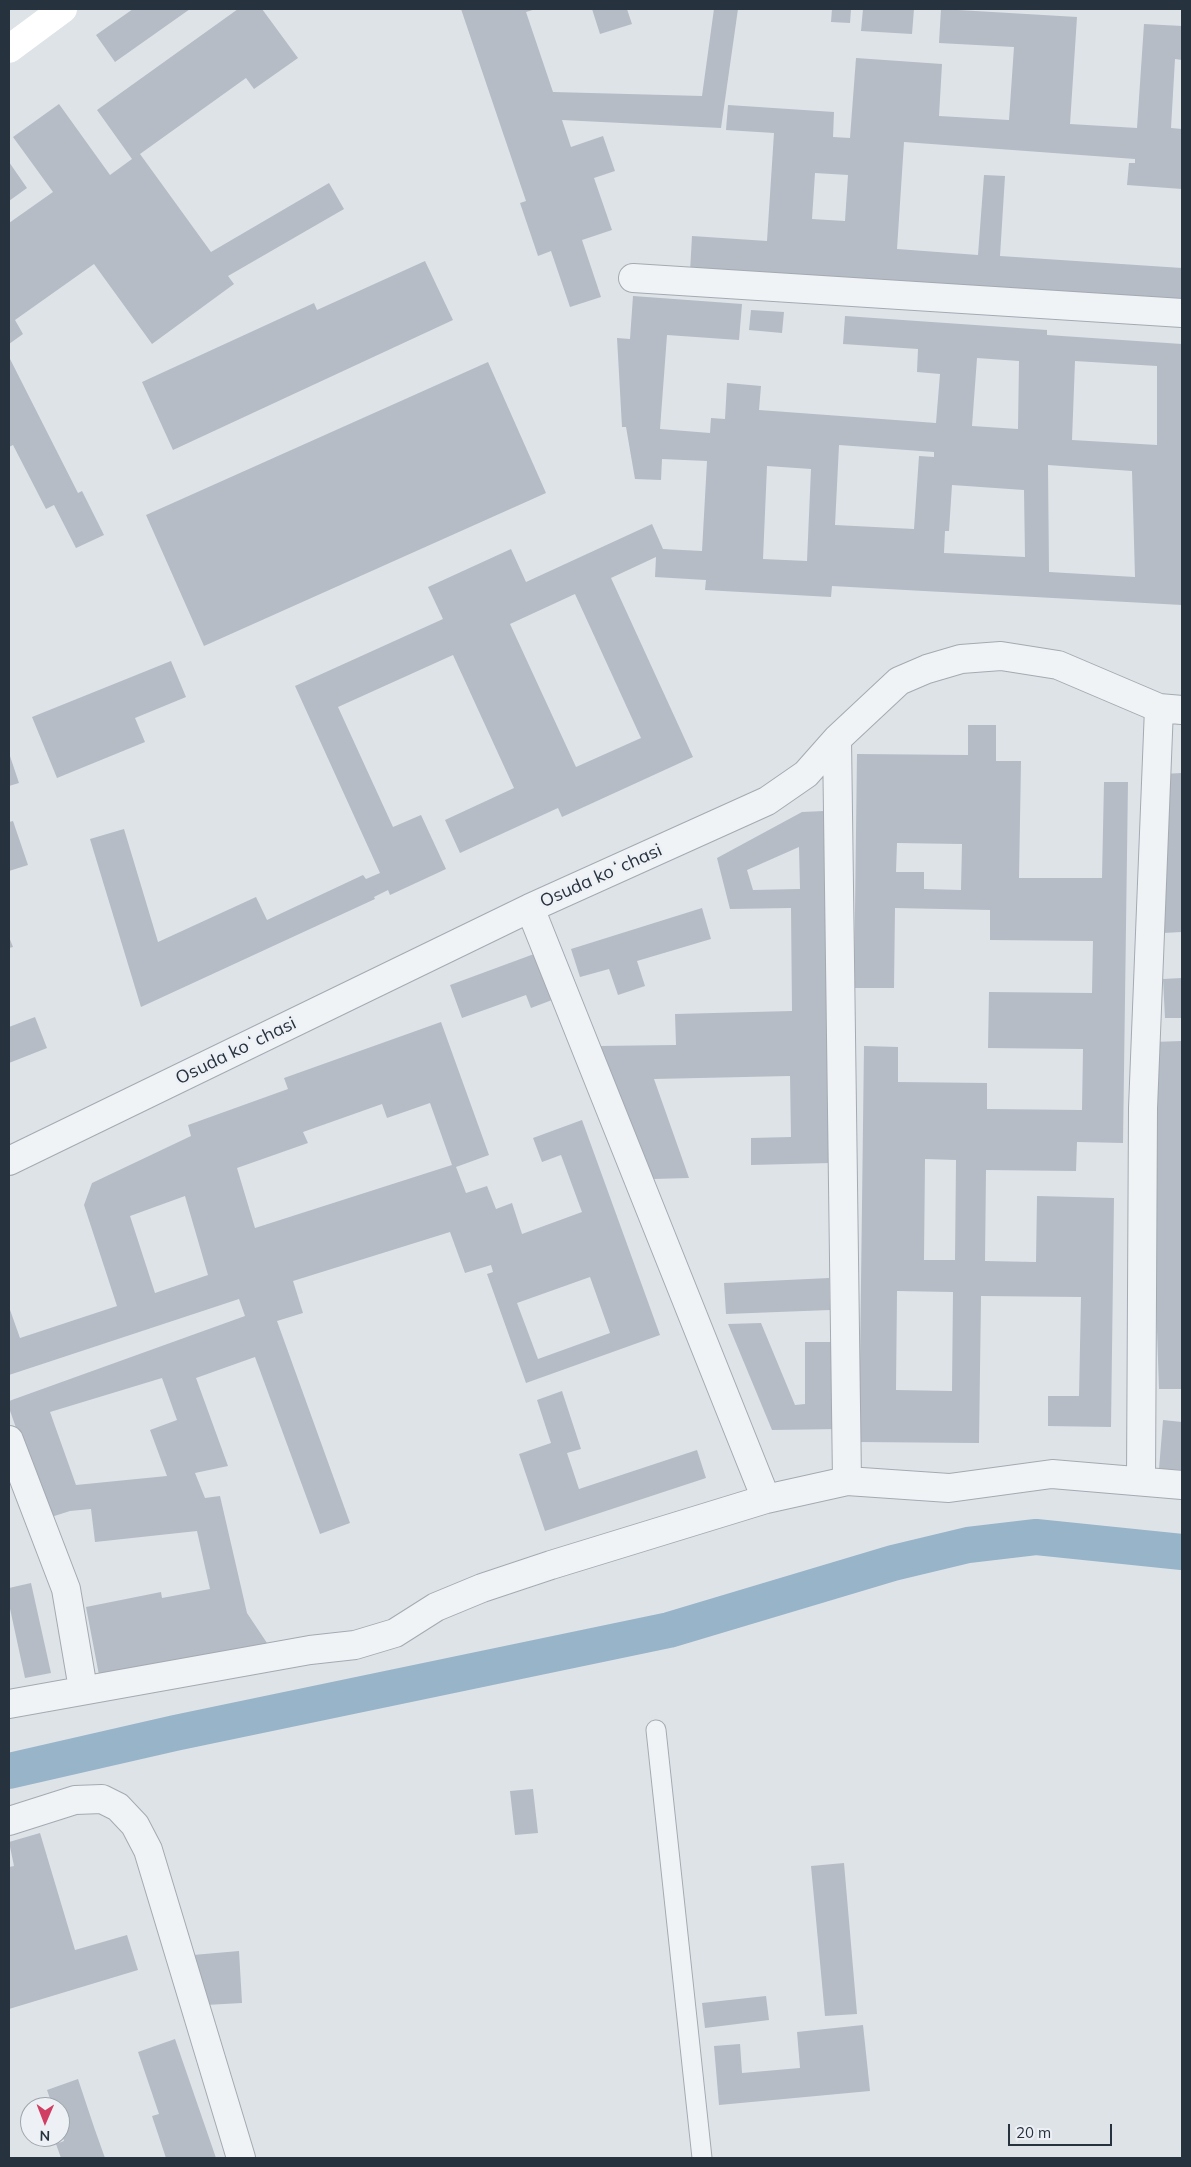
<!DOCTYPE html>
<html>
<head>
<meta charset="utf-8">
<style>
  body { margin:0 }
  #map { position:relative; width:1191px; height:2167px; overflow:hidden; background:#dee3e8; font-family:Mulish,sans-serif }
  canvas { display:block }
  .frame { position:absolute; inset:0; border:10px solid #27323f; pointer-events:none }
  .north { position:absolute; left:20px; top:2097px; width:50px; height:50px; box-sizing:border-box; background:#edf1f5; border:1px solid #9ea5ac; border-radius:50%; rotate:181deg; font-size:14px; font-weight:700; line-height:20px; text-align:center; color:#27323f }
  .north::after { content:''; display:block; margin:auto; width:18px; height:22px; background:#d03f63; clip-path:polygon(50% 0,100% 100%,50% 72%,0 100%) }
  .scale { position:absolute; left:1008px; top:2124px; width:104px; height:22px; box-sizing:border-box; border:2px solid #27323f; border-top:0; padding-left:6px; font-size:15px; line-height:18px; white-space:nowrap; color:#27323f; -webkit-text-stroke:4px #edf1f5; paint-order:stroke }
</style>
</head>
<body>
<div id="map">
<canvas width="1191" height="2167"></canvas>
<div class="frame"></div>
<div class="north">N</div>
<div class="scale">20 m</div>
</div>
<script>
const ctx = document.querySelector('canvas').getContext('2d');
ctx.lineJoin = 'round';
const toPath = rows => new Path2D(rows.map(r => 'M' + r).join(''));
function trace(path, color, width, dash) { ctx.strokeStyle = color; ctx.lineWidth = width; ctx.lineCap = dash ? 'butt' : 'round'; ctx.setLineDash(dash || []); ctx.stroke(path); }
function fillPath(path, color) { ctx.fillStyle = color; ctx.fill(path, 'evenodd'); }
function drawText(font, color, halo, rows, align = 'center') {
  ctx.font = font + ' Mulish,sans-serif'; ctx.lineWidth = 5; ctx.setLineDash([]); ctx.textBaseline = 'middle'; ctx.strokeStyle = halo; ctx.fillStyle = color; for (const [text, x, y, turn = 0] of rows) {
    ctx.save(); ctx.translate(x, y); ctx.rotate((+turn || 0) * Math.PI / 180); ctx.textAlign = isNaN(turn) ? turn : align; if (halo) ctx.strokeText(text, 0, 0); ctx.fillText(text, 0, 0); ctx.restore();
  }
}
trace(toPath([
  [9,1771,175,1733,669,1630,893,1563,968,1545,1036,1537,1182,1552]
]), '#98b4c9', 36);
fillPath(toPath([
  [133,9,190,9,115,62,96,35],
  [238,9,262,9,298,58,254,89,246,78,140,154,211,252,329,183,344,209,228,276,234,284,152,344,94,264,15,320,23,334,9,344,9,223,53,192,13,137,59,104,110,175,132,159,97,110],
  [461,9,536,9,526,12,553,92,702,96,714,9,738,9,721,128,562,120,571,147,603,136,615,171,594,178,612,230,582,240,601,297,570,307,551,251,538,256,520,203,526,201],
  [592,9,627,9,632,24,600,34],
  [832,9,851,9,850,23,831,22],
  [863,9,914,9,912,34,861,31],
  [941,9,1077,17,1070,124,1137,128,1144,24,1182,26,1182,60,1175,59,1171,128,1182,129,1182,189,1127,185,1129,163,1135,163,1135,159,904,142,897,249,978,255,984,175,1005,176,1000,256,1182,268,1182,303,690,272,692,236,767,241,774,133,726,130,728,105,834,112,833,137,850,138,856,58,942,64,939,116,1009,120,1014,47,939,43],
  [815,173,848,175,845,221,812,219],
  [9,162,27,188,9,201],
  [425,261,453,320,173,450,142,382,314,303,317,310],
  [633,296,742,304,739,340,667,335,660,429,710,433,711,418,725,419,727,383,761,386,759,410,936,423,940,374,917,372,918,349,843,344,845,316,1047,330,1047,335,1182,344,1182,605,832,586,831,597,705,590,706,580,655,577,656,557,611,578,693,757,562,817,558,808,460,853,445,820,514,788,453,655,338,707,393,827,421,815,446,869,390,895,388,890,374,897,375,899,141,1007,90,839,124,829,158,942,256,897,267,920,363,875,366,879,380,873,295,686,443,619,428,587,511,549,526,582,652,524,663,549,702,551,707,461,662,459,661,480,635,479,626,427,622,427,617,338,630,339],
  [977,358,1019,361,1018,429,972,426],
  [1075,361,1157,366,1157,445,1072,440],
  [839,445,934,452,934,457,919,456,914,529,835,525],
  [1048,465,1132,471,1135,577,1049,572],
  [767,466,811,469,807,561,763,559],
  [952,485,1024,490,1025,557,944,553,945,531,949,531],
  [575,594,641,738,576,767,510,624],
  [751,310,784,312,782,333,749,330],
  [9,357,78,493,82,491,104,535,76,548,54,505,46,509,13,445,9,447],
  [488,362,546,493,204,646,146,515],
  [171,661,186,697,135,718,145,742,57,778,32,717],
  [968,725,996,725,996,761,1021,761,1019,878,1102,878,1104,782,1128,782,1123,1143,1077,1142,1076,1171,986,1170,985,1261,1036,1262,1037,1196,1114,1198,1111,1427,1048,1426,1048,1396,1079,1396,1081,1297,981,1296,979,1443,859,1442,864,1046,898,1047,898,1082,987,1083,987,1109,1082,1110,1083,1049,988,1048,989,992,1092,993,1093,941,990,940,990,910,895,908,894,988,854,988,857,754,968,755],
  [897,843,962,844,961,890,924,889,924,872,896,872],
  [925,1159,956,1160,955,1260,924,1260],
  [897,1291,953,1292,952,1391,896,1390],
  [9,753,19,783,9,786],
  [1182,773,1182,932,1163,933,1163,774],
  [824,811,830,1163,751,1165,751,1138,791,1137,790,1076,654,1079,689,1178,653,1179,598,1046,676,1045,675,1014,792,1011,791,908,730,909,717,858,802,812],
  [799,847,800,889,753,890,747,870],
  [13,821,28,865,9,871,9,822],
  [702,908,711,939,637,961,645,986,618,995,609,969,580,977,571,949],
  [9,937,13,947,9,948],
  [534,954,552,1000,531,1008,526,995,462,1018,450,985],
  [1182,978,1182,1018,1165,1018,1163,979],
  [35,1017,47,1048,9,1063,9,1027],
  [441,1022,489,1155,456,1167,466,1193,487,1186,496,1209,512,1203,522,1234,582,1212,561,1155,542,1162,533,1138,582,1120,660,1335,526,1383,487,1274,493,1272,491,1265,465,1273,450,1232,293,1281,303,1313,277,1321,350,1523,320,1534,255,1357,196,1378,228,1466,195,1473,205,1498,220,1496,247,1613,267,1643,99,1675,86,1607,161,1592,162,1598,210,1589,197,1531,95,1542,91,1509,70,1511,48,1518,9,1408,9,1401,245,1316,239,1299,9,1375,9,1307,20,1338,117,1306,84,1205,92,1183,191,1136,188,1125,288,1089,284,1078],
  [430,1103,452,1165,255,1228,237,1168,308,1143,303,1132,382,1104,387,1118],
  [185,1196,208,1275,155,1293,130,1216],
  [590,1277,610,1333,538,1359,517,1303],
  [162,1378,177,1420,150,1430,167,1476,76,1485,50,1412],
  [1182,1041,1182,1389,1159,1389,1151,1154,1153,1042],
  [829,1278,830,1310,726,1314,724,1283],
  [761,1323,795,1405,805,1404,805,1342,838,1342,839,1429,772,1430,728,1324],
  [562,1391,581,1449,567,1453,579,1489,697,1450,706,1478,545,1531,519,1454,551,1443,537,1400],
  [1163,1420,1182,1422,1182,1470,1159,1469],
  [31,1583,51,1673,25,1678,9,1604,9,1588],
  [533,1789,538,1833,515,1835,510,1791],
  [40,1833,75,1950,127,1935,138,1970,9,2009,9,1867,14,1866,9,1842],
  [844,1863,857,2014,825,2016,811,1866],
  [239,1951,242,2003,206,2005,193,1955],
  [766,1996,769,2020,705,2028,702,2003],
  [863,2025,870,2091,719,2105,714,2046,740,2044,742,2073,800,2068,797,2032],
  [175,2039,216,2158,166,2158,152,2116,159,2114,138,2052],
  [78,2079,95,2130,105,2158,61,2158,56,2144,64,2141,60,2128,60,2107,53,2107,47,2090]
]), '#b5bcc5');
const service = toPath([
  [656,1730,702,2158]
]);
const minor = toPath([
  [633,278,1182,313],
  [837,739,847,1481],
  [530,908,766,1499],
  [9,1161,530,908,767,801,806,774,837,739,899,681,927,669,961,659,1001,656,1058,665,1159,708,1182,710],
  [9,1440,66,1589,83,1689],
  [1141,1480,1143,1108,1159,708],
  [9,1704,310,1650,355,1645,395,1633,436,1607,482,1588,551,1565,766,1499,847,1481,949,1488,1052,1474,1182,1485],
  [9,1821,75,1800,102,1799,118,1807,135,1825,148,1850,241,2158]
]);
trace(service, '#a3aab2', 21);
trace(minor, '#a3aab2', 30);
trace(service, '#f0f3f6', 19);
trace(minor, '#f0f3f6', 28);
trace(toPath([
  [9,49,63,9]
]), '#fff', 28);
drawText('18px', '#27323f', '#edf1f5', [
  ["Osuda koʻchasi",601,876,-24],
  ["Osuda koʻchasi",236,1051,-26]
]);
</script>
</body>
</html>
